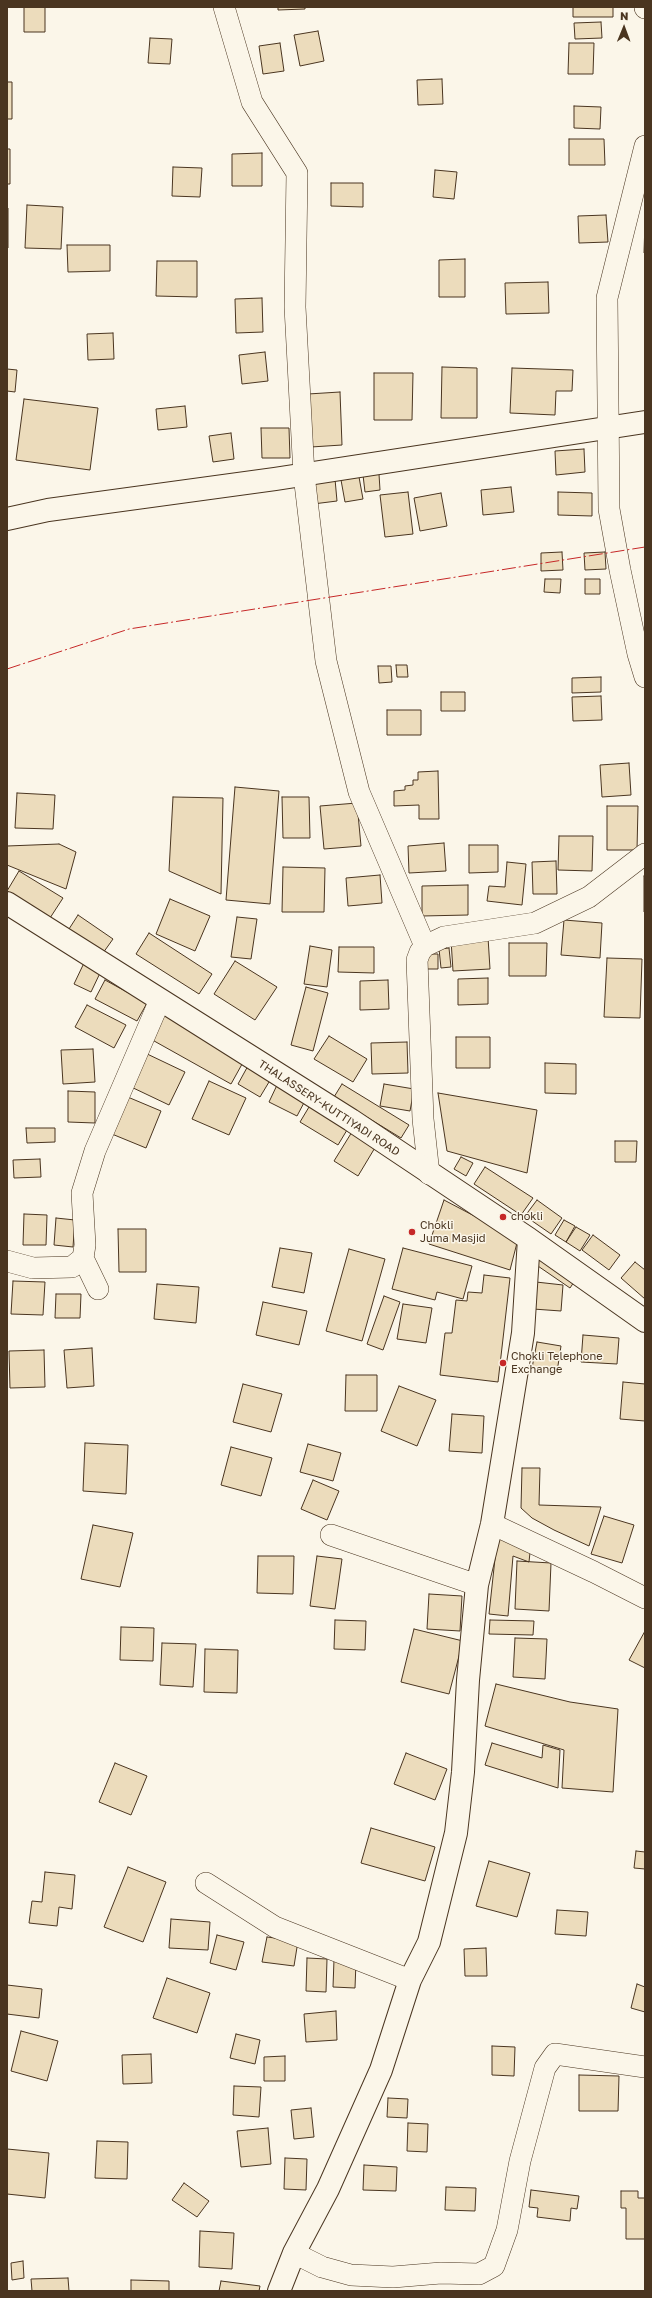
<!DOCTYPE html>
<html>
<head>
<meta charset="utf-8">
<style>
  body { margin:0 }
  #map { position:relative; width:652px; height:2298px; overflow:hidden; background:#fbf6e9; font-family:"Golos Text",sans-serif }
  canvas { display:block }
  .frame { position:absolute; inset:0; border:8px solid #4a3520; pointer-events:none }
  .north { position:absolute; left:604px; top:8px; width:40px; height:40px; -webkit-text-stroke:3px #fbf6e9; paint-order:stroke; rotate:1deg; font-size:11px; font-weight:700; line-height:16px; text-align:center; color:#4a3520 }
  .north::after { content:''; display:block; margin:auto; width:14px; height:18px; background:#4a3520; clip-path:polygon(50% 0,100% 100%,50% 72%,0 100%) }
</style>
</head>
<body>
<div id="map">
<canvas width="652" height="2298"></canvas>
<div class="frame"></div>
<div class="north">N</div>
</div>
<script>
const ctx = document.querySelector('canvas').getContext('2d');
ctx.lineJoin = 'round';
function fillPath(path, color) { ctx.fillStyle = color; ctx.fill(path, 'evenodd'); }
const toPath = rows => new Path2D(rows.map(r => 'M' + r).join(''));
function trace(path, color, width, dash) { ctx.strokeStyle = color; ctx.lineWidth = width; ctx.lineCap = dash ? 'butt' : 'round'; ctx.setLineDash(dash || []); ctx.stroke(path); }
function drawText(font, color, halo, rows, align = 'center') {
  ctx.font = font + ' "Golos Text",sans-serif'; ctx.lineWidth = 3; ctx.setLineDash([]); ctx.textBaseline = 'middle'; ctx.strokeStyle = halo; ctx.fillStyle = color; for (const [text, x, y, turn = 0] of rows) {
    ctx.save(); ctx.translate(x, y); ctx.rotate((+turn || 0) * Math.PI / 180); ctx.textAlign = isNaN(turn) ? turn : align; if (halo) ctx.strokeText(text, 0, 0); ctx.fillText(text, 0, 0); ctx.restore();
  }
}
const building = toPath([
  [24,7,45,7,45,32,24,32,24,7],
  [278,7,305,7,305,9,278,10,278,7],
  [573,7,613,7,613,17,573,17,573,7],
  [601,22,602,38,575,39,574,23,601,22],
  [318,31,324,61,300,66,294,35,318,31],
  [150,38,172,39,170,64,148,63,150,38],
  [280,43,284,71,263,74,259,46,280,43],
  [569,43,594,43,593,74,568,74,569,43],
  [442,79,443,104,418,105,417,80,442,79],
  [7,82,12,82,12,119,7,119,7,82],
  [574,106,601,107,600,129,574,128,574,106],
  [569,139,604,139,605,165,569,165,569,139],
  [7,149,10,149,10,184,7,184,7,149],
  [262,153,262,186,232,186,232,154,262,153],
  [173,167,202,168,200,197,172,196,173,167],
  [435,170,457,172,454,199,433,197,435,170],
  [331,183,363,183,363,207,331,206,331,183],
  [27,205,63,207,61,249,25,248,27,205],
  [7,208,8,208,8,248,7,248,7,208],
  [606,215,608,242,579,243,578,216,606,215],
  [645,222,645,253,644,253,645,222],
  [67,245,110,245,110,271,68,272,67,245],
  [465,259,465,297,439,297,439,260,465,259],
  [157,261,197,261,197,297,156,296,157,261],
  [548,282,549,313,506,314,505,283,548,282],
  [262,298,263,332,236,333,235,299,262,298],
  [113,333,114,359,88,360,87,334,113,333],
  [265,352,268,381,242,384,239,355,265,352],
  [442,367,477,368,477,418,441,418,442,367],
  [512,368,573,370,572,391,556,391,555,415,510,413,512,368],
  [7,369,17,370,15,392,7,391,7,369],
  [374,373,413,373,412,420,374,420,374,373],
  [340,392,342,445,311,447,308,394,340,392],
  [24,399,98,408,90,470,16,460,24,399],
  [185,406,187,427,158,430,156,409,185,406],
  [261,428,289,428,290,458,262,458,261,428],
  [231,433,234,459,213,462,209,436,231,433],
  [584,449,585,472,556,475,555,451,584,449],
  [379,474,380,490,365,492,363,475,379,474],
  [359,477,363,499,345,502,341,480,359,477],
  [335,479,337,501,313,504,311,482,335,479],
  [511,487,514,512,483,515,481,490,511,487],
  [408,492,413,534,385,537,380,495,408,492],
  [558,492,592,493,592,516,558,515,558,492],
  [441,493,447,526,420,531,414,498,441,493],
  [562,552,563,570,541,571,541,553,562,552],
  [605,552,606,569,585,570,584,553,605,552],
  [545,579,561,579,560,593,544,592,545,579],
  [585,579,600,579,600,594,585,594,585,579],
  [396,665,407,665,408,677,397,677,396,665],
  [378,666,391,666,392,682,379,683,378,666],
  [601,677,601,692,572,693,572,678,601,677],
  [441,692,465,692,465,711,441,711,441,692],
  [601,696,602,720,573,721,572,697,601,696],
  [387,710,421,710,421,735,387,735,387,710],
  [629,763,631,795,602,797,600,765,629,763],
  [438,771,439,819,419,819,419,805,394,806,394,791,405,790,405,786,413,785,413,780,418,780,418,772,438,771],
  [235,787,279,791,270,904,226,900,235,787],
  [17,793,55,795,53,829,15,828,17,793],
  [173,797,223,798,221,894,169,871,173,797],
  [282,797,309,797,310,838,283,838,282,797],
  [357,803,361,846,324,849,320,806,357,803],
  [607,806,638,806,637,850,607,850,607,806],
  [559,836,593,836,592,871,558,870,559,836],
  [444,843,446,871,409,873,408,846,444,843],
  [59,844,76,852,66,889,7,865,7,846,59,844],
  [469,845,498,845,498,872,469,873,469,845],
  [556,861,557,894,533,894,532,862,556,861],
  [507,862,526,864,522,905,487,901,489,886,505,887,507,862],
  [283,867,325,868,324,912,282,912,283,867],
  [19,871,63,898,50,918,7,891,19,871],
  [380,875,382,903,348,906,346,878,380,875],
  [644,876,645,876,645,912,644,912,644,876],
  [468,885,468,915,422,916,422,886,468,885],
  [170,899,210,916,195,951,156,934,170,899],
  [78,915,113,939,103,953,69,929,78,915],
  [237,917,257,919,251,959,231,957,237,917],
  [564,920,602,923,600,958,561,955,564,920],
  [149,933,212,974,199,994,136,954,149,933],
  [488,937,490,969,453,971,451,940,488,937],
  [509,943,547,943,546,976,509,976,509,943],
  [310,946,332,950,327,987,304,984,310,946],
  [339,947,374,947,374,973,338,972,339,947],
  [449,948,451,967,441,968,439,949,449,948],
  [426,954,438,954,438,969,426,969,426,954],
  [607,958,642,959,640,1018,604,1017,607,958],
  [235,961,277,987,255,1020,214,994,235,961],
  [84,963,101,971,91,992,74,984,84,963],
  [488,978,488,1004,458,1005,458,979,488,978],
  [105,980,147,1003,137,1021,95,999,105,980],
  [388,980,389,1009,360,1010,360,981,388,980],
  [306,987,328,993,313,1051,291,1045,306,987],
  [87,1005,126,1025,114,1048,75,1027,87,1005],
  [162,1010,246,1057,231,1084,147,1037,162,1010],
  [329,1036,367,1059,353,1082,314,1059,329,1036],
  [456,1037,490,1037,490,1068,456,1068,456,1037],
  [407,1042,408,1073,372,1074,371,1043,407,1042],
  [93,1049,95,1082,63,1084,61,1050,93,1049],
  [143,1052,185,1072,169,1105,127,1085,143,1052],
  [545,1063,576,1064,576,1094,545,1093,545,1063],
  [249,1064,272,1077,260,1097,238,1084,249,1064],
  [209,1081,246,1098,229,1135,192,1119,209,1081],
  [278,1083,307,1097,297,1116,269,1102,278,1083],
  [342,1084,409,1125,401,1138,334,1097,342,1084],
  [384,1084,414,1089,410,1111,380,1106,384,1084],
  [68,1091,95,1092,95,1123,68,1122,68,1091],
  [438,1093,537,1110,527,1173,447,1151,438,1093],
  [123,1095,161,1111,146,1148,107,1132,123,1095],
  [312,1102,350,1125,338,1145,300,1122,312,1102],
  [355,1127,379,1141,358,1176,334,1161,355,1127],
  [26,1128,55,1128,55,1142,27,1143,26,1128],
  [615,1141,637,1141,636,1162,615,1162,615,1141],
  [461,1157,473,1163,466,1176,454,1169,461,1157],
  [40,1159,41,1177,14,1178,13,1160,40,1159],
  [485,1167,533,1198,521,1215,474,1184,485,1167],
  [444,1200,518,1239,510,1270,429,1244,444,1200],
  [537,1200,562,1218,551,1234,525,1216,537,1200],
  [24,1214,47,1215,46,1245,23,1245,24,1214],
  [56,1218,75,1220,73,1247,54,1245,56,1218],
  [564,1220,575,1226,566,1242,555,1235,564,1220],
  [576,1227,590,1235,580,1251,566,1242,576,1227],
  [118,1229,146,1229,146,1272,119,1272,118,1229],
  [593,1235,620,1255,609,1270,582,1250,593,1235],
  [280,1248,312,1253,304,1293,272,1287,280,1248],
  [403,1248,472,1266,463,1299,437,1292,435,1300,392,1289,403,1248],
  [349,1249,385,1259,362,1341,326,1331,349,1249],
  [544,1252,578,1276,570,1288,535,1264,544,1252],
  [635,1262,645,1270,645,1299,621,1278,635,1262],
  [484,1275,510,1278,498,1382,440,1375,445,1333,452,1333,456,1300,467,1301,468,1292,482,1293,484,1275],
  [13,1281,45,1282,43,1315,11,1314,13,1281],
  [536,1282,563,1285,561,1311,533,1309,536,1282],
  [157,1284,199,1287,196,1323,154,1319,157,1284],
  [56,1294,81,1294,80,1318,55,1318,56,1294],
  [384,1296,400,1302,383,1350,367,1344,384,1296],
  [263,1302,307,1311,299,1345,256,1335,263,1302],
  [403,1304,432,1308,426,1343,397,1339,403,1304],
  [583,1335,619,1338,617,1364,581,1362,583,1335],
  [537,1342,561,1346,557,1372,532,1368,537,1342],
  [92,1348,94,1386,67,1388,64,1350,92,1348],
  [44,1350,45,1387,10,1388,9,1351,44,1350],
  [346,1375,377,1375,377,1411,345,1411,346,1375],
  [623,1382,645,1384,645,1421,620,1419,623,1382],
  [243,1384,282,1394,271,1432,233,1422,243,1384],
  [399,1386,436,1400,417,1446,381,1431,399,1386],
  [452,1414,484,1416,482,1453,449,1451,452,1414],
  [85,1443,128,1445,126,1494,83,1491,85,1443],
  [308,1444,341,1453,333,1481,300,1472,308,1444],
  [231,1447,272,1458,261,1496,221,1485,231,1447],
  [522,1468,540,1468,539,1505,601,1507,589,1546,554,1530,532,1518,521,1508,522,1468],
  [313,1480,339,1491,327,1520,301,1509,313,1480],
  [604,1516,634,1525,622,1563,591,1554,604,1516],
  [93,1525,133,1533,120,1587,81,1579,93,1525],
  [498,1531,531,1543,529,1562,513,1556,508,1616,489,1614,498,1531],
  [258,1556,294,1556,293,1594,257,1593,258,1556],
  [317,1556,342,1559,335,1609,310,1606,317,1556],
  [517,1561,551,1563,549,1611,515,1609,517,1561],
  [429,1594,462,1596,460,1631,427,1629,429,1594],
  [335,1620,366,1621,365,1650,334,1649,335,1620],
  [490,1620,534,1621,533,1635,489,1634,490,1620],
  [121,1627,154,1628,153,1661,120,1660,121,1627],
  [414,1629,463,1641,449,1694,401,1682,414,1629],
  [645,1631,645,1668,629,1660,645,1631],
  [515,1638,547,1639,545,1679,513,1677,515,1638],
  [162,1643,196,1644,193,1687,160,1685,162,1643],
  [205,1649,238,1650,237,1693,204,1692,205,1649],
  [496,1684,570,1702,618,1709,613,1792,562,1788,564,1750,485,1726,496,1684],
  [492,1743,542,1758,543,1745,560,1750,558,1788,485,1765,492,1743],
  [406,1753,447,1769,435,1800,394,1784,406,1753],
  [115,1763,147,1776,131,1815,99,1802,115,1763],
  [371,1828,435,1847,425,1881,361,1863,371,1828],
  [636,1851,645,1852,645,1869,634,1868,636,1851],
  [489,1861,530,1873,517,1917,476,1906,489,1861],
  [128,1867,166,1882,143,1942,104,1927,128,1867],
  [45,1872,75,1875,72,1909,59,1907,57,1926,29,1923,32,1901,42,1902,45,1872],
  [557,1910,588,1912,586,1936,555,1934,557,1910],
  [171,1919,210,1922,208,1950,169,1948,171,1919],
  [217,1935,244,1942,236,1970,210,1963,217,1935],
  [267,1937,298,1941,294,1966,262,1962,267,1937],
  [486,1948,487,1976,465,1976,464,1949,486,1948],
  [307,1958,327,1959,326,1992,306,1991,307,1958],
  [334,1960,356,1962,355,1988,333,1987,334,1960],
  [167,1978,210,1993,197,2033,153,2018,167,1978],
  [637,1984,645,1987,645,2012,631,2008,637,1984],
  [7,1985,42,1989,39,2018,7,2014,7,1985],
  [336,2011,337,2040,306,2042,304,2014,336,2011],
  [21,2031,58,2041,47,2081,11,2071,21,2031],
  [236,2034,260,2040,255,2064,230,2058,236,2034],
  [492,2046,515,2047,514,2076,492,2075,492,2046],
  [151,2054,152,2083,123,2084,122,2055,151,2054],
  [285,2056,285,2081,264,2081,264,2057,285,2056],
  [579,2075,619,2076,618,2111,579,2111,579,2075],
  [234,2086,261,2087,259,2117,233,2115,234,2086],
  [388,2098,408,2099,407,2118,387,2117,388,2098],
  [311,2108,314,2137,294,2139,291,2110,311,2108],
  [408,2123,428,2124,427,2152,407,2151,408,2123],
  [268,2128,271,2164,241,2167,237,2131,268,2128],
  [97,2141,128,2142,127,2179,95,2178,97,2141],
  [7,2149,49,2153,45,2198,7,2194,7,2149],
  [285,2158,307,2159,306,2190,284,2189,285,2158],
  [364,2165,397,2167,396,2191,363,2190,364,2165],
  [184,2183,209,2201,197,2217,172,2200,184,2183],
  [446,2187,476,2188,475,2211,445,2210,446,2187],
  [531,2190,579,2196,577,2209,571,2208,570,2221,537,2217,538,2208,529,2207,531,2190],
  [621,2191,638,2191,638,2198,645,2198,645,2239,626,2239,626,2208,621,2208,621,2191],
  [200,2231,234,2233,232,2269,199,2267,200,2231],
  [23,2261,24,2278,12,2280,11,2263,23,2261],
  [68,2278,69,2291,32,2291,31,2279,68,2278],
  [131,2280,169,2281,169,2291,131,2291,131,2280],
  [221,2281,260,2286,259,2291,219,2291,221,2281]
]);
fillPath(building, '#ecdcbc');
trace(building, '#4a3520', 1);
const minor = toPath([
  [224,7,252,102,297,173,295,307,304,475,326,661,359,792,425,946],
  [645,7,645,8],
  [645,146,607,298,609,509,620,570,638,654,645,654],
  [638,654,645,677],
  [429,1174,423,1119,417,960,420,952,425,946,444,937,535,923,589,897,645,854],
  [83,1258,98,1289],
  [7,1261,33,1268,72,1267,83,1258,85,1245,82,1193,95,1151,160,1000],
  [492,1524,594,1572,645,1598],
  [331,1535,477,1585],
  [206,1883,275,1927,410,1980],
  [294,2253,322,2267,351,2275,393,2277,441,2273,479,2274,494,2266,507,2230,520,2161,545,2068,555,2054,645,2067]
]);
const major = toPath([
  [7,519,48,510,275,479,645,422],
  [7,903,351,1120,529,1239,645,1321],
  [279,2291,294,2253,328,2189,381,2070,410,1980,429,1942,456,1833,463,1772,468,1680,477,1585,492,1524,523,1333,529,1239]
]);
trace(minor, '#4a3520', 22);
trace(major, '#4a3520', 24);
trace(minor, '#fbf6e9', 21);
trace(major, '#fbf6e9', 22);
trace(toPath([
  [7,669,129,629,645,547]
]), '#c62828', 1, [14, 3, 2, 3]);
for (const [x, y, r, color] of [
  [503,1217,4,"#c62828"],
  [412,1232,4,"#c62828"],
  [503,1363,4,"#c62828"]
]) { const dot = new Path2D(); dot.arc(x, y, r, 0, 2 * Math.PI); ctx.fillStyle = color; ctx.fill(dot); trace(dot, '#fbf6e9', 1.5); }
drawText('11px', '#4a3520', '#fbf6e9', [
  ["THALASSERY-KUTTIYADI ROAD",329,1108,33]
]);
drawText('11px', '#4a3520', '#fbf6e9', [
  ["chokli",511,1217],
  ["Chokli",420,1226],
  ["Juma Masjid",420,1239],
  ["Chokli Telephone",511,1357],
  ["Exchange",511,1370]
], 'left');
</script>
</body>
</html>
